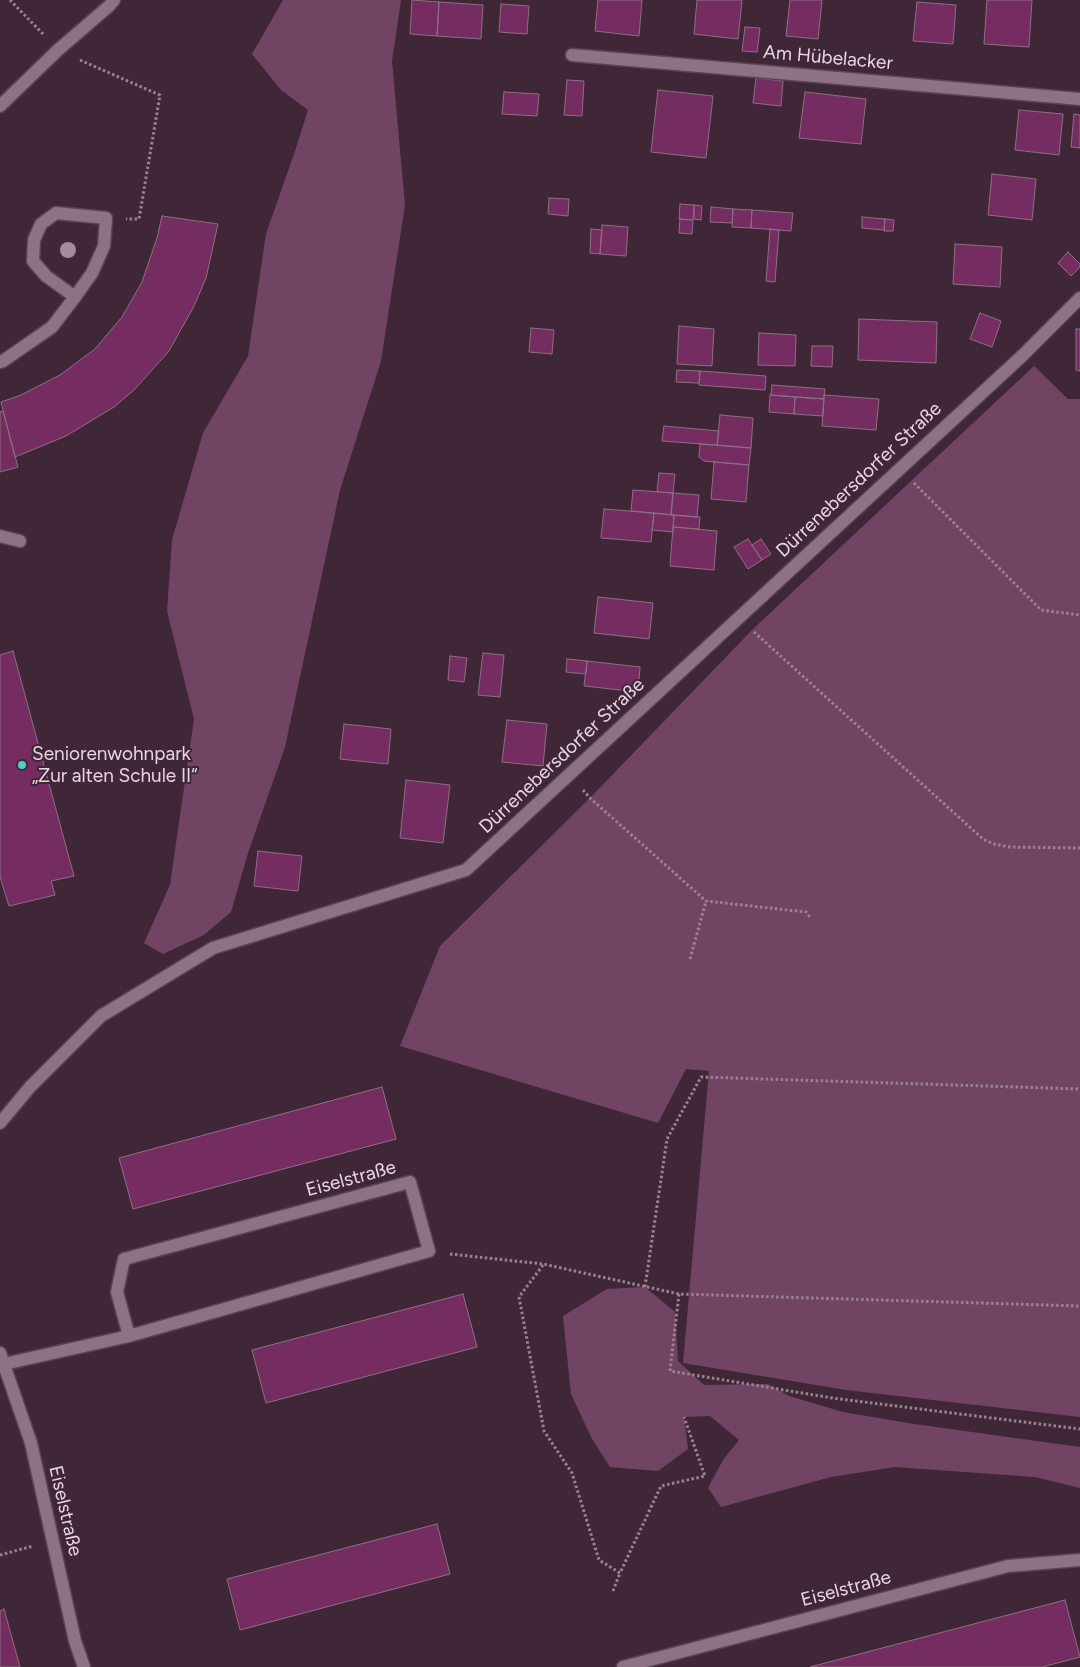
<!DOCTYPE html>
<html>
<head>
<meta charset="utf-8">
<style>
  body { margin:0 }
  canvas { display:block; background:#402738 }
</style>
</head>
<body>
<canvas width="1080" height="1667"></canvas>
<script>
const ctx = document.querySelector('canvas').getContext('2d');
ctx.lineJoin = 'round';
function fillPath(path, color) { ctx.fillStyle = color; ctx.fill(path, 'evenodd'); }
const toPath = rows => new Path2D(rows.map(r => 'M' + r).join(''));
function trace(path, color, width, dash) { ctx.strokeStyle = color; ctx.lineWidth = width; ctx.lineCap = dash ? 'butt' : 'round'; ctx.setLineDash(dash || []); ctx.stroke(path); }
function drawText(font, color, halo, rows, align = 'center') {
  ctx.font = font + ' Figtree,sans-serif'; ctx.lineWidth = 4; ctx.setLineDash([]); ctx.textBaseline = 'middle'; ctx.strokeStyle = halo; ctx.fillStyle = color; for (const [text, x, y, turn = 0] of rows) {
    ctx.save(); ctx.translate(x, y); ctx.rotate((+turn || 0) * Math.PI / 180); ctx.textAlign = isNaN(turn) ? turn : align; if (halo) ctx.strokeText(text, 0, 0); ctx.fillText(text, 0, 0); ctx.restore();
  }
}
fillPath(toPath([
  [283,0,401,0,392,61,405,205,381,361,340,490,285,747,248,853,231,912,204,935,163,954,144,943,170,885,194,719,167,611,172,540,203,433,248,356,266,234,296,148,308,110,281,90,252,54],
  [1034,366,1068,399,1080,399,1080,1417,846,1390,683,1363,709,1071,686,1069,658,1123,400,1046,440,946,590,798,752,630],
  [645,1287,675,1312,678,1361,704,1385,768,1384,789,1396,843,1412,914,1424,1080,1447,1080,1488,1035,1477,895,1467,831,1477,721,1507,708,1488,723,1460,739,1440,710,1416,684,1417,688,1449,658,1471,610,1467,591,1437,571,1394,563,1316,607,1289]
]), '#714463');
const building = toPath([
  [412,0,439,2,437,36,410,34,412,0],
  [598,0,642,0,639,36,595,31,598,0],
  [697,0,742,0,738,39,694,34,697,0],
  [790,0,822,0,818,39,786,36,790,0],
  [987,0,1032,0,1029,47,984,44,987,0],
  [439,2,483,5,481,39,437,36,439,2],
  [917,2,956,5,953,44,913,41,917,2],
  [501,4,529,6,527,34,499,32,501,4],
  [745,27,760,28,757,52,742,51,745,27],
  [756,78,783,81,781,106,753,103,756,78],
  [567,80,584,81,582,116,564,115,567,80],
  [658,90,713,96,706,158,651,152,658,90],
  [504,92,539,94,537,116,502,114,504,92],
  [805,92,866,99,861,144,799,138,805,92],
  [1019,110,1063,114,1059,155,1015,150,1019,110],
  [1074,114,1080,115,1080,148,1071,147,1074,114],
  [992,174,1036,179,1032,220,988,215,992,174],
  [549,198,569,199,568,216,548,214,549,198],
  [680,204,694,205,693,220,679,219,680,204],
  [694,205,702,206,701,220,694,219,694,205],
  [711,207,733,209,732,223,710,222,711,207],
  [733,209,752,210,751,228,732,227,733,209],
  [752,210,793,213,791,231,751,228,752,210],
  [162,216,218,224,206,278,194,306,169,351,135,389,114,407,66,436,15,457,1,402,21,395,60,375,95,349,122,317,142,282,157,238,162,216],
  [862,217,885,219,884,230,862,228,862,217],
  [680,219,693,220,692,234,679,233,680,219],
  [885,219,894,220,893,231,884,231,885,219],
  [602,225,628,227,626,256,600,254,602,225],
  [591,229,602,230,600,254,590,253,591,229],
  [770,229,779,230,775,282,766,281,770,229],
  [955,244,1002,247,1000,287,953,284,955,244],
  [1068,252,1080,264,1080,267,1071,276,1058,263,1068,252],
  [980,313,1001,321,992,347,970,339,980,313],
  [859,319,937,322,936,363,858,360,859,319],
  [679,326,714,329,712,366,677,364,679,326],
  [531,328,554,330,552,354,529,352,531,328],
  [1076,329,1080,329,1080,371,1076,370,1076,329],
  [759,333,796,335,795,366,758,365,759,333],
  [812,346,833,346,832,367,811,366,812,346],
  [677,370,700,371,699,383,676,382,677,370],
  [700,371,766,376,765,390,699,385,700,371],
  [772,385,825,389,824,399,771,395,772,385],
  [770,395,795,397,794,414,769,412,770,395],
  [824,395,879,399,876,430,822,426,824,395],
  [795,397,824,399,823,416,794,414,795,397],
  [3,411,18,467,0,472,0,412,3,411],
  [720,415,753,418,751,448,717,445,720,415],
  [664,426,719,431,717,445,662,441,664,426],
  [700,444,751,448,749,465,704,461,699,457,700,444],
  [714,462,749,465,746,502,711,499,714,462],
  [659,473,675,474,673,493,657,492,659,473],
  [633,490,673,493,671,515,631,511,633,490],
  [673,493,699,495,697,517,671,515,673,493],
  [604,509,654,513,651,542,601,538,604,509],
  [654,513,674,515,673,532,652,530,654,513],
  [674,515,700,517,699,529,673,527,674,515],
  [673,527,717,531,714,570,670,566,673,527],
  [748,539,762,560,748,569,734,547,748,539],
  [761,539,771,554,762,560,752,545,761,539],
  [598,597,653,603,649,639,594,633,598,597],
  [13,651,74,876,51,881,55,895,9,906,0,877,0,655,13,651],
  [483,653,504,655,500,697,478,695,483,653],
  [450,656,467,658,464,682,448,680,450,656],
  [567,659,587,661,586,674,566,672,567,659],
  [587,661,640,667,638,692,584,686,587,661],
  [507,720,547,724,543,766,502,762,507,720],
  [344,724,391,729,388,764,340,759,344,724],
  [406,780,450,785,443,843,400,838,406,780],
  [258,851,302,856,298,891,254,886,258,851],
  [382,1087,396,1139,133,1209,119,1158,382,1087],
  [463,1294,477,1347,266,1403,252,1350,463,1294],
  [437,1524,450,1574,240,1630,227,1579,437,1524],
  [1065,1600,1080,1657,1042,1667,810,1667,1065,1600],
  [4,1609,20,1667,0,1667,0,1611,4,1609]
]);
fillPath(building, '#742c61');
trace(building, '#8d6f82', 1);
const minor = toPath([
  [572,55,1080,99],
  [0,106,58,50,109,6,114,0],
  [0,362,3,361,52,327,75,297,92,273,104,246,106,218,56,213,41,224,34,240,33,261,46,276,75,297],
  [0,536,20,541],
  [0,1123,30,1087,101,1016,213,948,466,870,1022,356,1080,298],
  [0,1353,31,1443,75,1641,84,1667],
  [4,1364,129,1336,429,1251,410,1182,124,1259,117,1292,129,1336],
  [623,1667,1008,1566,1080,1560]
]);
trace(minor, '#584351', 15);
trace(toPath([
  [10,0,43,34],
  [80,60,160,95,139,219,126,219],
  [914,483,1041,610,1080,615],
  [754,632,983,839,994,844,1009,847,1080,848],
  [583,790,590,798,706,901,806,912,810,917],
  [690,959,706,901],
  [450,1254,543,1264,679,1294,1080,1306],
  [543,1265,519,1297,544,1431,572,1473,599,1560,620,1573,661,1486,705,1476,684,1417],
  [645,1287,667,1139,701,1077,1080,1089],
  [679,1294,670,1371,832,1398,1080,1429],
  [0,1555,33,1546],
  [613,1591,620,1573]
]), '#988391', 3, [2.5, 2.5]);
trace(minor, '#8e7184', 12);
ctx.fillStyle = '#a28b9a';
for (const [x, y] of [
  [68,250]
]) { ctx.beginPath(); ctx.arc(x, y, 8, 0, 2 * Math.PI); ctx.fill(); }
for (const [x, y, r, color] of [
  [22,765,5,"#55cdc6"]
]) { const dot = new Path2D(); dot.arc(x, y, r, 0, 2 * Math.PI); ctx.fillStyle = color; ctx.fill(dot); trace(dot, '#402738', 2); }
drawText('19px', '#e7d6e1', '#402738', [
  ["Am Hübelacker",828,58,5],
  ["Dürrenebersdorfer Straße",859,480,-43],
  ["Dürrenebersdorfer Straße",562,756,-43],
  ["Eiselstraße",351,1179,-15],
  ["Eiselstraße",65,1511,77],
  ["Eiselstraße",846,1589,-15]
]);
drawText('19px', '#e7d6e1', '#402738', [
  ["Seniorenwohnpark",32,754],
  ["„Zur alten Schule II“",32,776]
], 'left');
</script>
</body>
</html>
